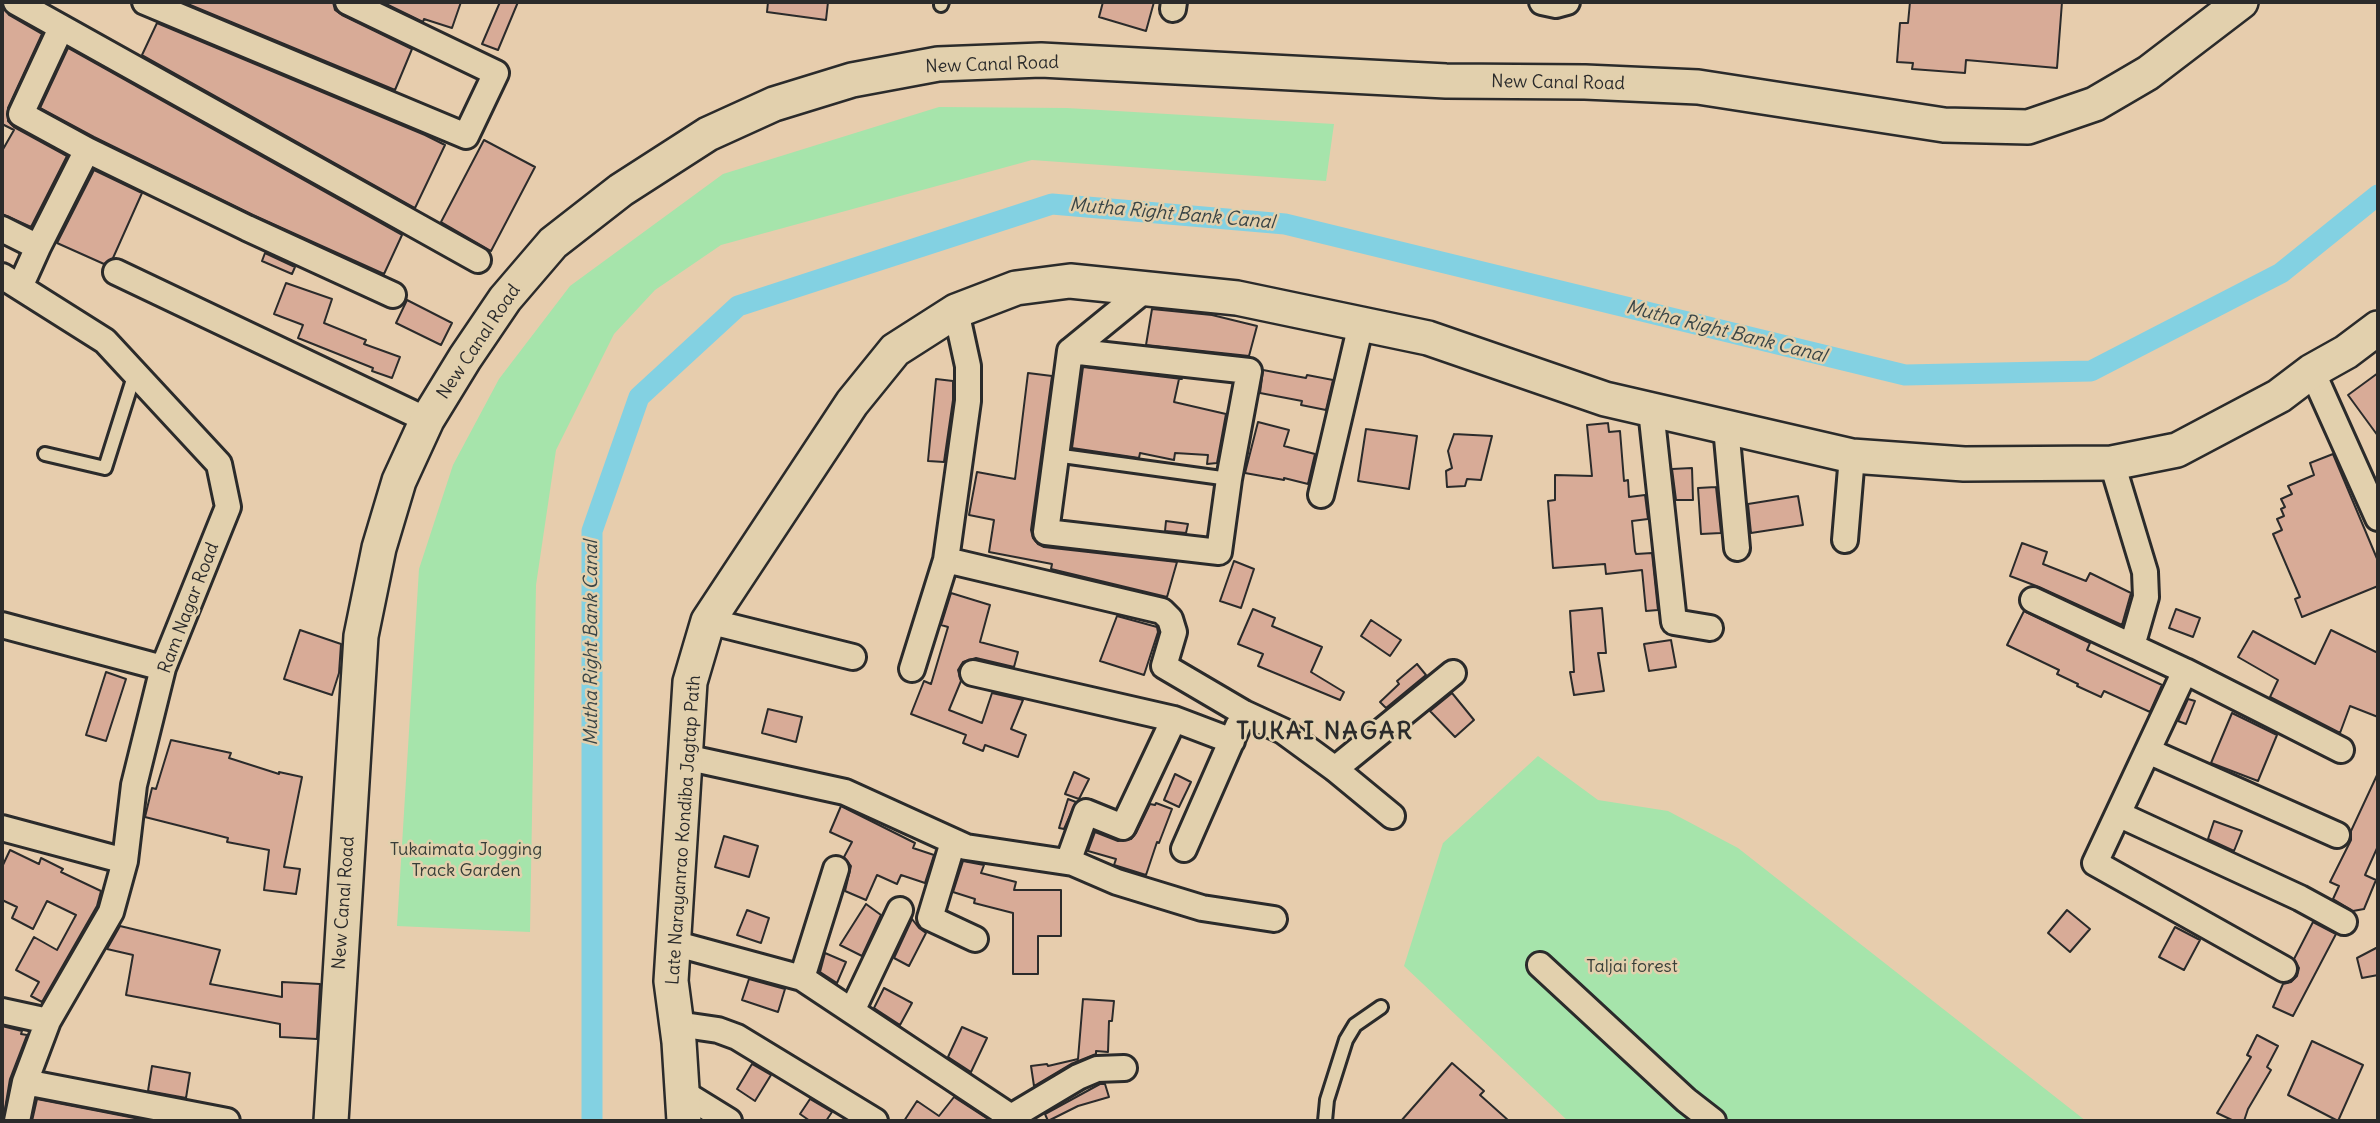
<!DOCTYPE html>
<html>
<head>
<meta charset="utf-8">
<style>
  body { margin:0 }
  #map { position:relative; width:2380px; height:1123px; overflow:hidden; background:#e7cdad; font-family:Delius,sans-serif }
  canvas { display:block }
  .frame { position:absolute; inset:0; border:4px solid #2b2b2b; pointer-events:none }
</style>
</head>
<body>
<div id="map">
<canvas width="2380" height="1123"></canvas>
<div class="frame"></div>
</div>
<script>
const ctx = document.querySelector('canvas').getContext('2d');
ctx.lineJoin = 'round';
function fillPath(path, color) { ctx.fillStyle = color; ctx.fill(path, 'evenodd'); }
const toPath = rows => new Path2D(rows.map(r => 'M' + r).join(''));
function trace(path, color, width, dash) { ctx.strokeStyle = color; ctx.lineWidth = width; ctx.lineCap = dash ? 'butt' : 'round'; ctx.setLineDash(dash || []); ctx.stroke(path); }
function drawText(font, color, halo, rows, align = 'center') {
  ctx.font = font + ' Delius,sans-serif'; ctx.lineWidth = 5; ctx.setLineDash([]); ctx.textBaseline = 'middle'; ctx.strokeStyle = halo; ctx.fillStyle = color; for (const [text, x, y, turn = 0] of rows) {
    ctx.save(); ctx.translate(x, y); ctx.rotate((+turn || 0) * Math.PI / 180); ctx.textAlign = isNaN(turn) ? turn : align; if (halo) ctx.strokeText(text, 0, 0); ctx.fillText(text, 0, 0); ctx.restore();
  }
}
fillPath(toPath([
  [939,107,1067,108,1334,124,1326,181,1032,160,721,245,655,290,614,334,556,450,536,585,530,932,397,926,419,569,453,465,499,379,570,286,723,174],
  [1538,756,1598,800,1668,811,1738,848,2086,1121,1568,1121,1404,966,1443,843]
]), '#a6e4ab');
trace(toPath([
  [592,1121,592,531,639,397,738,306,1052,204,1285,224,1905,375,2091,371,2281,273,2378,195]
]), '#83d1e2', 21);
const building = toPath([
  [183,2,333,2,335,10,342,15,412,49,395,90,183,2],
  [382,2,461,2,452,28,424,19,423,22,382,2],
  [500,2,518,2,498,50,482,44,500,2],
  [768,2,828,2,826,20,767,12,768,2],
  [1103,2,1154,2,1146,31,1099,17,1103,2],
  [1910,2,2062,2,2057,68,1966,60,1965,73,1912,69,1913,63,1897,62,1900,23,1908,23,1910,2],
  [2,5,9,15,42,34,8,108,8,121,14,127,67,156,31,227,2,214,2,151,14,130,2,124,2,5],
  [157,23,425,135,445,145,415,208,142,55,157,23],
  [68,48,402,235,384,274,253,215,94,137,40,108,68,48],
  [484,140,535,167,491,251,441,222,484,140],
  [94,170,142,193,113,258,104,264,57,243,94,170],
  [265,253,295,267,292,274,262,261,265,253],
  [286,283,332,299,324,323,366,340,364,344,400,357,392,378,372,371,373,368,298,338,303,325,274,314,286,283],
  [407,300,452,323,441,345,396,323,407,300],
  [1152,309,1212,315,1257,326,1249,356,1146,345,1152,309],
  [1083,367,1182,379,1179,379,1174,402,1226,414,1217,463,1207,464,1208,455,1175,453,1174,460,1140,453,1139,458,1072,448,1083,367],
  [1263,370,1306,378,1307,375,1333,380,1326,410,1301,405,1302,401,1260,393,1263,370],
  [1028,373,1052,376,1031,530,1033,538,1038,544,1044,547,1177,562,1167,597,1051,569,1052,564,989,552,994,520,969,515,977,472,1015,479,1028,373],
  [2378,373,2378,436,2348,395,2378,373],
  [936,379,953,381,953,400,944,462,928,461,936,379],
  [1258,422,1289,430,1284,446,1315,454,1308,484,1284,478,1284,480,1245,473,1258,422],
  [1608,423,1609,432,1620,431,1624,481,1628,480,1629,497,1645,495,1648,519,1632,521,1635,551,1636,554,1652,553,1658,610,1646,611,1642,570,1606,574,1605,564,1553,568,1548,501,1555,500,1555,475,1592,476,1587,425,1608,423],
  [1366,429,1417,436,1409,489,1358,481,1366,429],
  [1454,434,1492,436,1481,480,1467,479,1465,486,1447,487,1446,471,1452,468,1448,451,1454,434],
  [2333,454,2378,561,2378,586,2302,617,2295,599,2300,597,2273,534,2282,530,2277,519,2284,516,2281,509,2285,507,2281,499,2292,494,2288,486,2314,475,2310,463,2333,454],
  [1692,468,1693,500,1676,500,1672,469,1692,468],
  [1716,487,1721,533,1701,534,1698,488,1716,487],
  [1798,496,1803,525,1751,533,1748,504,1798,496],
  [1166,521,1188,524,1186,533,1165,531,1166,521],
  [2022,543,2047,552,2043,564,2086,581,2090,573,2131,593,2122,625,2039,587,2010,576,2022,543],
  [1234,561,1254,569,1241,608,1220,601,1234,561],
  [951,593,990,605,980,642,1018,652,1014,667,976,658,963,662,958,670,961,681,949,710,982,723,992,693,1023,700,1011,729,1026,735,1018,757,985,745,983,751,963,743,966,735,911,714,924,681,931,684,948,627,941,625,951,593],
  [1602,608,1606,653,1598,653,1604,691,1574,695,1570,672,1574,672,1570,611,1602,608],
  [1253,609,1275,618,1272,626,1322,647,1311,672,1344,692,1340,700,1258,666,1263,654,1238,644,1253,609],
  [2176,609,2200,618,2193,637,2169,628,2176,609],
  [2024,611,2090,643,2087,650,2162,685,2150,712,2104,691,2101,697,2077,686,2078,684,2057,674,2059,670,2007,645,2024,611],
  [1117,616,1157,627,1158,632,1144,675,1100,661,1117,616],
  [1371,620,1401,640,1390,656,1361,636,1371,620],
  [300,630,341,644,339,673,332,695,284,679,300,630],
  [2331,630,2378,653,2378,717,2350,706,2340,733,2270,697,2278,680,2238,657,2253,631,2315,664,2331,630],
  [1671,640,1676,667,1649,671,1644,644,1671,640],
  [1417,664,1426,675,1386,708,1380,702,1399,684,1397,681,1417,664],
  [106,672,126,679,106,741,86,735,106,672],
  [1452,693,1474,720,1455,737,1430,711,1452,693],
  [2188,699,2195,701,2186,724,2178,721,2188,699],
  [768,709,802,717,796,742,762,733,768,709],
  [2232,713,2277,735,2258,781,2211,763,2232,713],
  [171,740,231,753,229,758,279,774,279,772,302,777,284,867,300,869,296,894,264,890,269,850,227,842,228,838,145,817,152,788,156,789,171,740],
  [1074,772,1089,779,1079,799,1065,794,1074,772],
  [2378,773,2378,846,2365,875,2376,880,2364,909,2353,911,2333,899,2339,886,2330,882,2351,840,2351,831,2378,773],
  [1175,774,1191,782,1179,807,1164,800,1175,774],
  [1068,799,1076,802,1064,829,1059,828,1068,799],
  [1156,803,1172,809,1159,843,1157,842,1146,875,1114,865,1116,859,1088,851,1095,832,1118,841,1131,839,1136,833,1150,804,1155,805,1156,803],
  [841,806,915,843,913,848,934,855,925,883,901,875,897,884,877,875,866,900,845,891,851,866,844,857,852,842,830,832,841,806],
  [2214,821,2242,831,2234,851,2208,839,2214,821],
  [724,836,758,846,749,877,715,867,724,836],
  [10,850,39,864,41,858,63,869,61,872,101,891,97,906,42,1002,31,996,39,982,16,970,34,937,57,950,76,915,47,901,33,929,12,918,17,907,2,900,2,867,10,850],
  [963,861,984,865,981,873,1016,882,1014,890,1061,890,1061,936,1038,936,1038,974,1013,974,1013,913,974,903,975,899,953,892,963,861],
  [866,904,881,915,862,956,840,945,866,904],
  [747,910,769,918,761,943,737,935,747,910],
  [2067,910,2090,929,2070,952,2048,933,2067,910],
  [912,919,919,928,926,933,909,966,894,958,912,919],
  [2313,922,2336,934,2293,1016,2273,1007,2283,984,2291,982,2297,976,2299,968,2294,959,2313,922],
  [120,926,220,950,210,984,282,997,282,982,320,984,317,1039,280,1037,280,1024,126,995,133,955,107,949,120,926],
  [2175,927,2200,940,2184,970,2159,957,2175,927],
  [2378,947,2378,975,2362,978,2357,958,2378,947],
  [825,953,846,962,837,983,820,972,825,953],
  [749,979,785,989,778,1012,742,1000,749,979],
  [884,988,912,1003,900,1025,874,1008,884,988],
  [1083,999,1114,1001,1112,1021,1109,1021,1108,1052,1096,1051,1096,1054,1071,1064,1034,1086,1031,1066,1047,1064,1048,1066,1078,1059,1083,999],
  [2,1026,22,1031,21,1034,27,1035,10,1079,3,1121,2,1026],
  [962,1027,987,1038,971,1072,948,1057,962,1027],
  [2257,1035,2278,1046,2267,1067,2271,1070,2248,1109,2244,1121,2234,1121,2217,1113,2251,1057,2247,1055,2257,1035],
  [2312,1041,2363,1065,2338,1121,2288,1095,2312,1041],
  [1452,1063,1484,1091,1480,1095,1509,1121,1401,1121,1452,1063],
  [752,1064,771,1075,755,1101,737,1089,752,1064],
  [152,1066,190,1073,186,1098,148,1091,152,1066],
  [1100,1084,1105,1084,1109,1097,1078,1106,1048,1121,1045,1114,1100,1084],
  [954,1097,991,1121,904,1121,917,1101,939,1116,954,1097],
  [37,1099,150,1121,32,1121,37,1099],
  [810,1099,832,1112,826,1121,810,1121,800,1114,810,1099]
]);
fillPath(building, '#d8ab97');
trace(building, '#2b2b2b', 2);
const lane = toPath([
  [941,5,942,2],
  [45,454,105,468,135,373],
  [1055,455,1229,479],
  [1325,1121,1327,1100,1346,1040,1355,1025,1381,1007]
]);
const street = toPath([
  [16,2,478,260],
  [145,2,466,136,496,73,348,2],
  [1542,2,1556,5,1567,2],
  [1173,9,1174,2],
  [61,28,21,114,87,150],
  [2,229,38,247,87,150,247,228,393,295],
  [116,272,427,420],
  [2,276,105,341,219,464,228,507,163,668,134,785,125,861,111,912,48,1021,25,1082,17,1121],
  [20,287,38,247],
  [956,311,968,366,968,401,946,560,1162,611,1170,619,1174,632,1164,666,1244,713,1283,731,1335,769,1392,816],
  [1070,351,1249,371,1229,479,1219,552,1046,532,1070,351,1146,289],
  [2312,371,2378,518],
  [1651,410,1674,622,1710,628],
  [1726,427,1737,548],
  [2112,463,2145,572,2146,597,2132,646],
  [1321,495,1361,324],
  [1845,540,1852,456],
  [2033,600,2185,671,2341,750],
  [708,621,853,657],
  [2,625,163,668],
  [912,669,946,560],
  [2185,671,2095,863,2284,969],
  [973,673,1174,719,1232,741],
  [2148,751,2337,835],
  [685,757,845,792,966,847,1073,863,1117,882,1202,908,1274,919],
  [1335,769,1453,673],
  [2118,814,2300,898,2344,922],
  [2,828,125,861],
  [953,842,930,918,975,939],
  [1184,849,1238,726],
  [1068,862,1086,812,1123,827,1174,719],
  [673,943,802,978,1017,1121],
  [1540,965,1686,1100,1713,1121],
  [802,978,836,869],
  [2,1011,48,1021],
  [852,1011,900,910],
  [677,1024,718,1030,737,1037,875,1121],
  [25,1082,227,1121],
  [682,1092,729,1121],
  [1011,1117,1078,1077,1097,1069,1124,1068]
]);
const secondary = toPath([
  [331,1121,361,636,379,548,399,481,427,420,465,358,505,299,553,243,621,190,708,134,774,104,852,80,938,64,1041,60,1446,81,1585,82,1698,87,1944,125,2028,127,2095,104,2148,73,2241,2],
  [684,1121,679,1042,671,981,690,682,708,621,852,403,895,350,956,311,1016,288,1070,281,1237,298,1428,338,1605,399,1852,456,1964,464,2112,463,2177,450,2279,396,2312,371,2346,352,2378,328]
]);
trace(lane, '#2b2b2b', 18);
trace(street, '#2b2b2b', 30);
trace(secondary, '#2b2b2b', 38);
trace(lane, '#e2d0ad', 12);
trace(street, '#e2d0ad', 24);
trace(secondary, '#e2d0ad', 33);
drawText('18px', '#2b2b2b', '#e2d0ad', [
  ["New Canal Road",992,65,-2],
  ["New Canal Road",1558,83,1],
  ["New Canal Road",479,342,-56],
  ["Ram Nagar Road",189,608,-69],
  ["Late Narayanrao Kondiba Jagtap Path",684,830,-86],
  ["New Canal Road",344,903,-86]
]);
drawText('18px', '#373e38', '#e2d0ad', [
  ["Tukaimata Jogging",466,850],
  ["Track Garden",466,871],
  ["Taljai forest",1632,967]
]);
drawText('italic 19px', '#384446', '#e2d0ad', [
  ["Mutha Right Bank Canal",1172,214,5],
  ["Mutha Right Bank Canal",1726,332,14],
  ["Mutha Right Bank Canal",592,643,-90]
]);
ctx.letterSpacing = '2px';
drawText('bold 24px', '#2b2b2b', '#e2d0ad', [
  ["TUKAI NAGAR",1325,732]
]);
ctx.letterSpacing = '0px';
</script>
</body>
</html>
